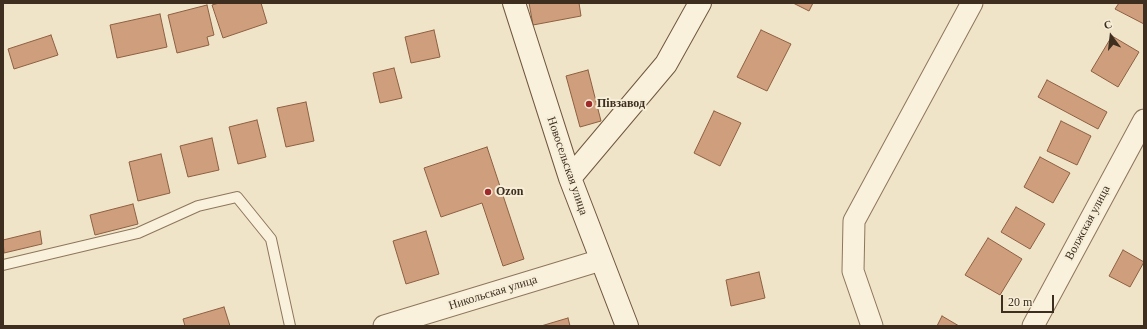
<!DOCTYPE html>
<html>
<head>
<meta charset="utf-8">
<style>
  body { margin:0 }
  #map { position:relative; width:1147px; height:329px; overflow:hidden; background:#f0e4c8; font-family:"Times New Roman",serif }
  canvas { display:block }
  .frame { position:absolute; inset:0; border:4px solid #3d2e20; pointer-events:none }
  .north { position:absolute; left:1091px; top:16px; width:40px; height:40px; -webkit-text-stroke:3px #f7eed8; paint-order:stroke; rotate:345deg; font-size:11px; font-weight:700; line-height:16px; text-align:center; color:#3d2e20 }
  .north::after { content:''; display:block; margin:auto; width:14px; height:18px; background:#3d2e20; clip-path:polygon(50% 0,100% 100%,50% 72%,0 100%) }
  .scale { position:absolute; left:1001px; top:295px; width:53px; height:18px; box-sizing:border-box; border:2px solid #3d2e20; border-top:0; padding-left:5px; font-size:12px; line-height:14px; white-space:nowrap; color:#3d2e20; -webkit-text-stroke:3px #f7eed8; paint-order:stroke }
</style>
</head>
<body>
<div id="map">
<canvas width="1147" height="329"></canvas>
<div class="frame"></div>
<div class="north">С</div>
<div class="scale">20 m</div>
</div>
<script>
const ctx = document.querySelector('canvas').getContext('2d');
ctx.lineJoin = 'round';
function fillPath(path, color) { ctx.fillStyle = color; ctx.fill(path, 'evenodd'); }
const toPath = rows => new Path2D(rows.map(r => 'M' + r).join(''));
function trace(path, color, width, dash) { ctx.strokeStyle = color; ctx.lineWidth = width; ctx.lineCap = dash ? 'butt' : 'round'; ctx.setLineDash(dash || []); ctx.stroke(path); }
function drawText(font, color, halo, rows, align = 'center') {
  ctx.font = font + ' "Times New Roman",serif'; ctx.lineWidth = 4; ctx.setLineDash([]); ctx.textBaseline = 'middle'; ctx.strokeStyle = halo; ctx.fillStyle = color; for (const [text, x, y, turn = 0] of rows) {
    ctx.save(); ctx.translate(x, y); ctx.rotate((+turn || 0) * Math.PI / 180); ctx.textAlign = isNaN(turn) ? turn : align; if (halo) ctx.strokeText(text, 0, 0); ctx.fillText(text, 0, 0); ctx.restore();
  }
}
const building = toPath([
  [219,3,261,3,267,23,223,38,212,5,219,3],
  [529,3,579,3,581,16,533,25,529,3],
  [793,3,813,3,809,11,793,3],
  [1119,3,1144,3,1144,24,1115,9,1119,3],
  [207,5,214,35,207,37,209,45,177,53,168,15,207,5],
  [160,14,167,47,117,58,110,25,160,14],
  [434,30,440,57,411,63,405,37,434,30],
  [761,30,791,44,767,91,737,77,761,30],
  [51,35,58,55,14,69,8,49,51,35],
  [1112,36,1139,52,1118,87,1091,71,1112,36],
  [394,68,402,98,380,103,373,73,394,68],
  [588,70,601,121,580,127,566,76,588,70],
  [1047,80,1107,112,1098,129,1038,97,1047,80],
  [306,102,314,141,286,147,277,108,306,102],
  [714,111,741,123,720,166,694,153,714,111],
  [257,120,266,157,238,164,229,127,257,120],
  [1061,121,1091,136,1077,165,1047,151,1061,121],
  [212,138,219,170,188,177,180,146,212,138],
  [487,147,524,259,503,266,482,203,441,217,424,168,487,147],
  [161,154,170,193,138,201,129,162,161,154],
  [1040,157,1070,173,1053,203,1024,187,1040,157],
  [133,204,138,224,95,235,90,215,133,204],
  [1016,207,1045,224,1030,249,1001,232,1016,207],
  [40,231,42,244,4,253,3,240,40,231],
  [426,231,439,274,406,284,393,241,426,231],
  [988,238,1022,259,1000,295,965,275,988,238],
  [1123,250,1144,262,1130,287,1109,276,1123,250],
  [759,272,765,298,731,306,726,280,759,272],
  [224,307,230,326,185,326,183,319,224,307],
  [942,316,959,326,937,326,942,316],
  [568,318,570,326,541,326,568,318]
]);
fillPath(building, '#cf9f7d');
trace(building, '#8d5f41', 1);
const lane = toPath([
  [3,265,138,233,198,206,237,197,271,239,290,326]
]);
const street = toPath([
  [384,326,601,260],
  [872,326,853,271,854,221,972,3],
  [1033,326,1144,120]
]);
const secondary = toPath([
  [514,3,570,178,627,326],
  [570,178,666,64,700,3]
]);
trace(lane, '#8d765c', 12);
trace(street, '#8d765c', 23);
trace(secondary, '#6f573f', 24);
trace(lane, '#faf1dc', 10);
trace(street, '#faf1dc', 21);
trace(secondary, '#faf1dc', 22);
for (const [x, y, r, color] of [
  [589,104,4,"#9e2a2b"],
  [488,192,4,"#9e2a2b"]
]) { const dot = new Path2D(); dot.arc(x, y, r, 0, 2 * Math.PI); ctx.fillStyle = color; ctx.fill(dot); trace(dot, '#f7eed8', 1.5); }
drawText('bold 12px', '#3d2e20', '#f7eed8', [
  ["Пiвзавод",597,104],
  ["Ozon",496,192]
], 'left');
drawText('12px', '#3d2e20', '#f7eed8', [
  ["Новосельская улица",567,166,71],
  ["Волжская улица",1088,223,-62],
  ["Никольская улица",493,293,-17]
]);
</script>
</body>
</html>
